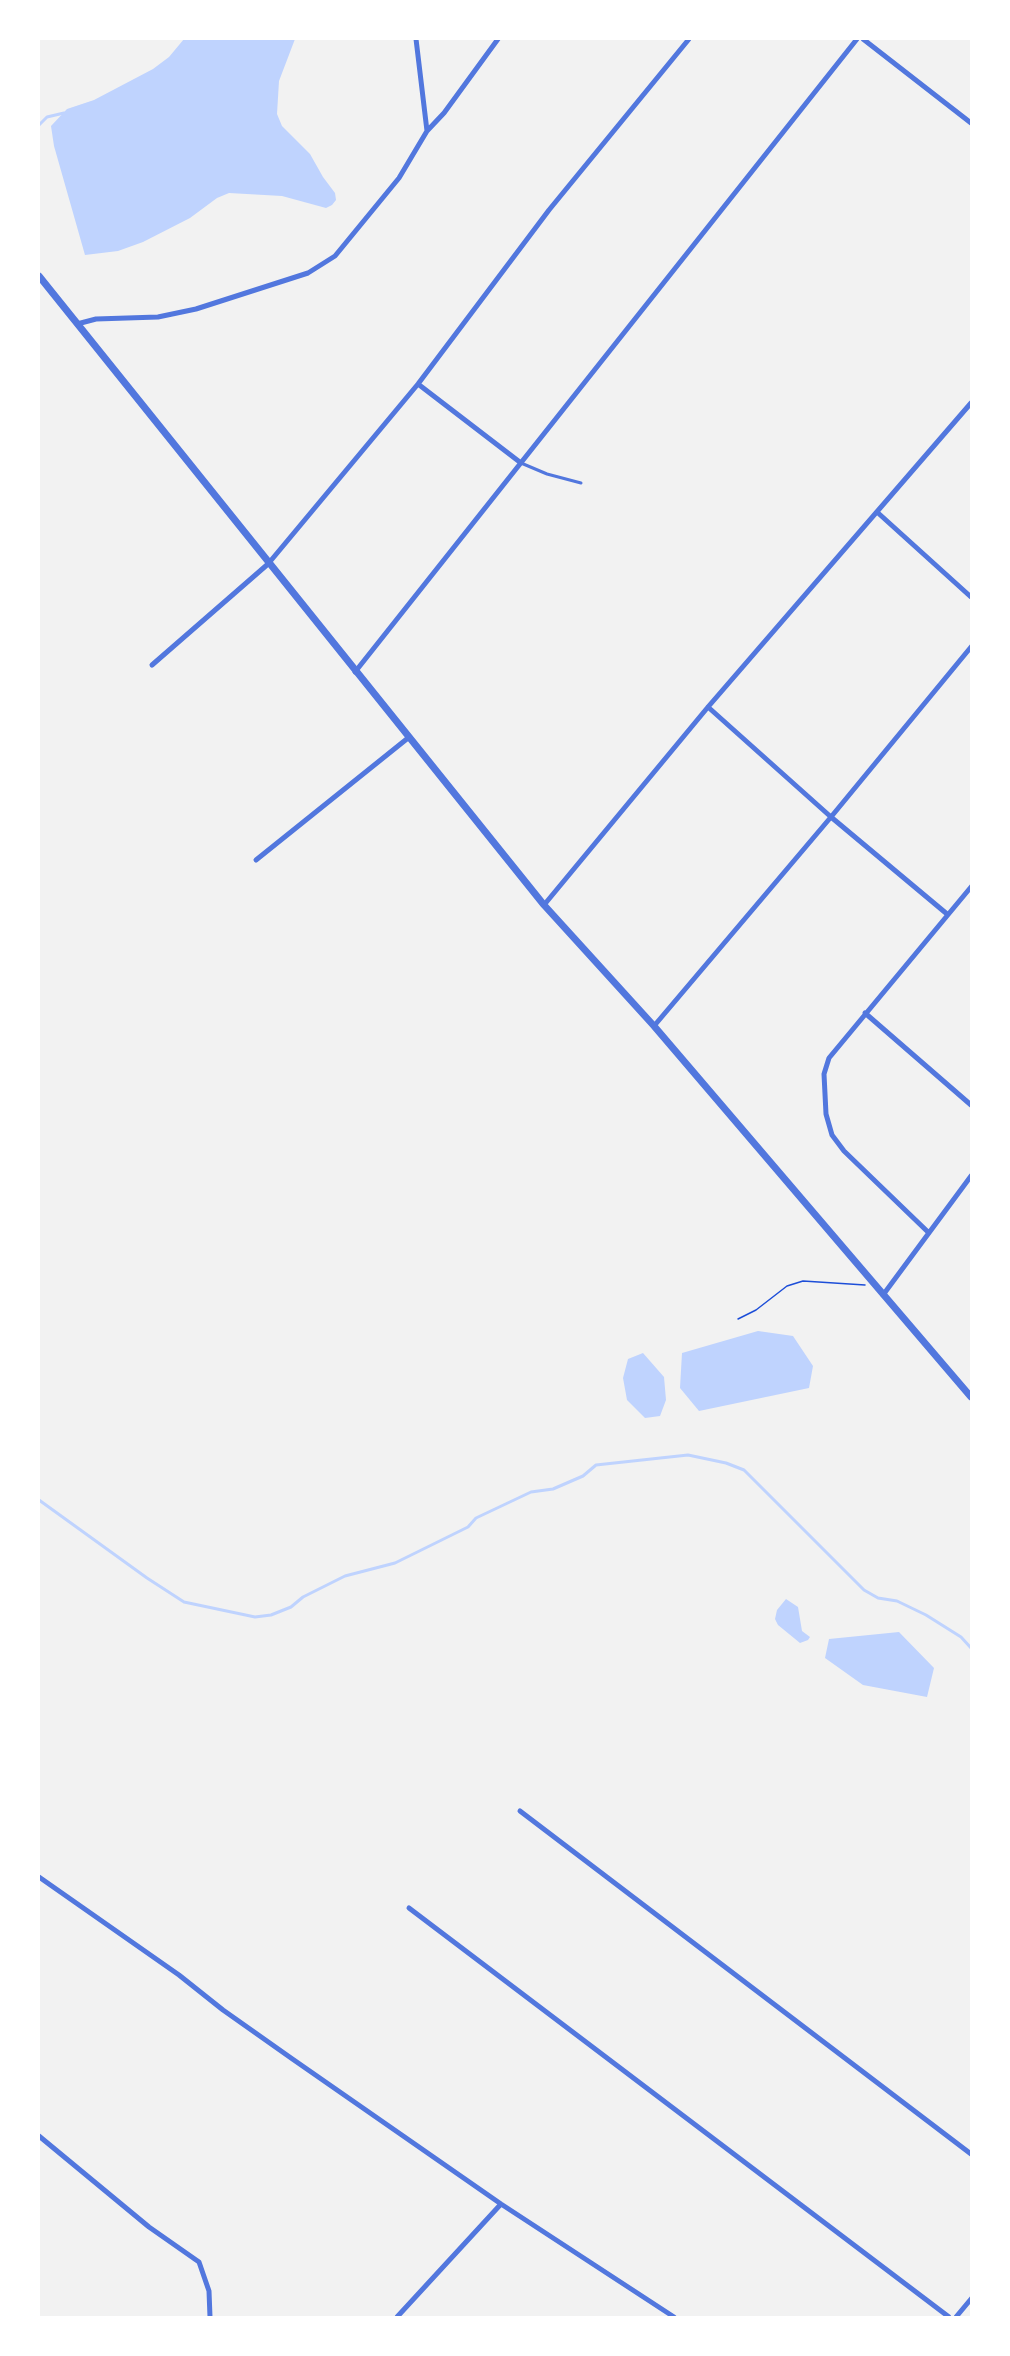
<!DOCTYPE html>
<html>
<head>
<meta charset="utf-8">
<style>
  body { margin:0 }
  #map { position:relative; width:1010px; height:2356px; overflow:hidden; background:#f2f2f2; font-family:Quicksand,sans-serif }
  canvas { display:block }
  .frame { position:absolute; inset:0; border:40px solid #fff; pointer-events:none }
</style>
</head>
<body>
<div id="map">
<canvas width="1010" height="2356"></canvas>
<div class="frame"></div>
</div>
<script>
const ctx = document.querySelector('canvas').getContext('2d');
ctx.lineJoin = 'round';
function fillPath(path, color) { ctx.fillStyle = color; ctx.fill(path, 'evenodd'); }
const toPath = rows => new Path2D(rows.map(r => 'M' + r).join(''));
function trace(path, color, width, dash) { ctx.strokeStyle = color; ctx.lineWidth = width; ctx.lineCap = dash ? 'butt' : 'round'; ctx.setLineDash(dash || []); ctx.stroke(path); }
fillPath(toPath([
  [184,39,295,39,279,81,277,114,282,126,310,154,323,177,335,193,336,200,332,205,326,208,282,196,229,193,217,198,190,218,143,242,118,251,85,255,54,146,51,126,67,109,94,100,153,69,169,57],
  [758,1331,793,1336,813,1366,809,1388,699,1411,680,1388,682,1353],
  [643,1353,664,1377,666,1400,660,1416,645,1418,627,1400,623,1378,628,1359],
  [786,1599,798,1607,802,1631,810,1637,808,1640,800,1643,778,1625,775,1619,777,1610],
  [899,1632,934,1668,927,1697,863,1685,825,1658,829,1639]
]), '#bfd3fe');
trace(toPath([
  [39,125,47,117,64,113],
  [39,1500,147,1578,184,1602,255,1617,271,1615,291,1607,303,1597,345,1576,395,1563,468,1527,476,1518,531,1492,553,1489,583,1476,596,1465,688,1455,726,1463,744,1470,864,1590,878,1598,897,1601,926,1615,961,1637,971,1648]
]), '#bfd3fe', 3);
trace(toPath([
  [738,1319,756,1310,787,1286,803,1281,865,1285]
]), '#1d4ed8', 1.5);
trace(toPath([
  [521,463,547,474,581,483]
]), '#5277de', 3);
trace(toPath([
  [863,39,971,123],
  [427,131,444,113,498,39],
  [77,324,96,319,158,317,196,309,308,273,335,256,399,178,427,131,416,39],
  [418,384,521,463],
  [877,512,971,597],
  [152,665,268,564,418,384,549,210,689,39],
  [355,672,857,39],
  [708,707,831,817,947,914],
  [256,860,408,738],
  [544,905,708,707,971,403],
  [865,1013,971,1105],
  [654,1026,831,817,971,647],
  [929,1233,844,1151,832,1135,826,1114,824,1074,829,1058,971,887],
  [883,1295,971,1176],
  [520,1811,971,2154],
  [39,1877,179,1975,223,2010,291,2058,501,2204,674,2317],
  [409,1908,949,2317],
  [39,2136,149,2227,199,2262,209,2291,210,2317],
  [397,2317,501,2204],
  [956,2317,971,2299]
]), '#5277de', 5);
trace(toPath([
  [39,276,544,905,654,1026,971,1397]
]), '#5277de', 7);
</script>
</body>
</html>
